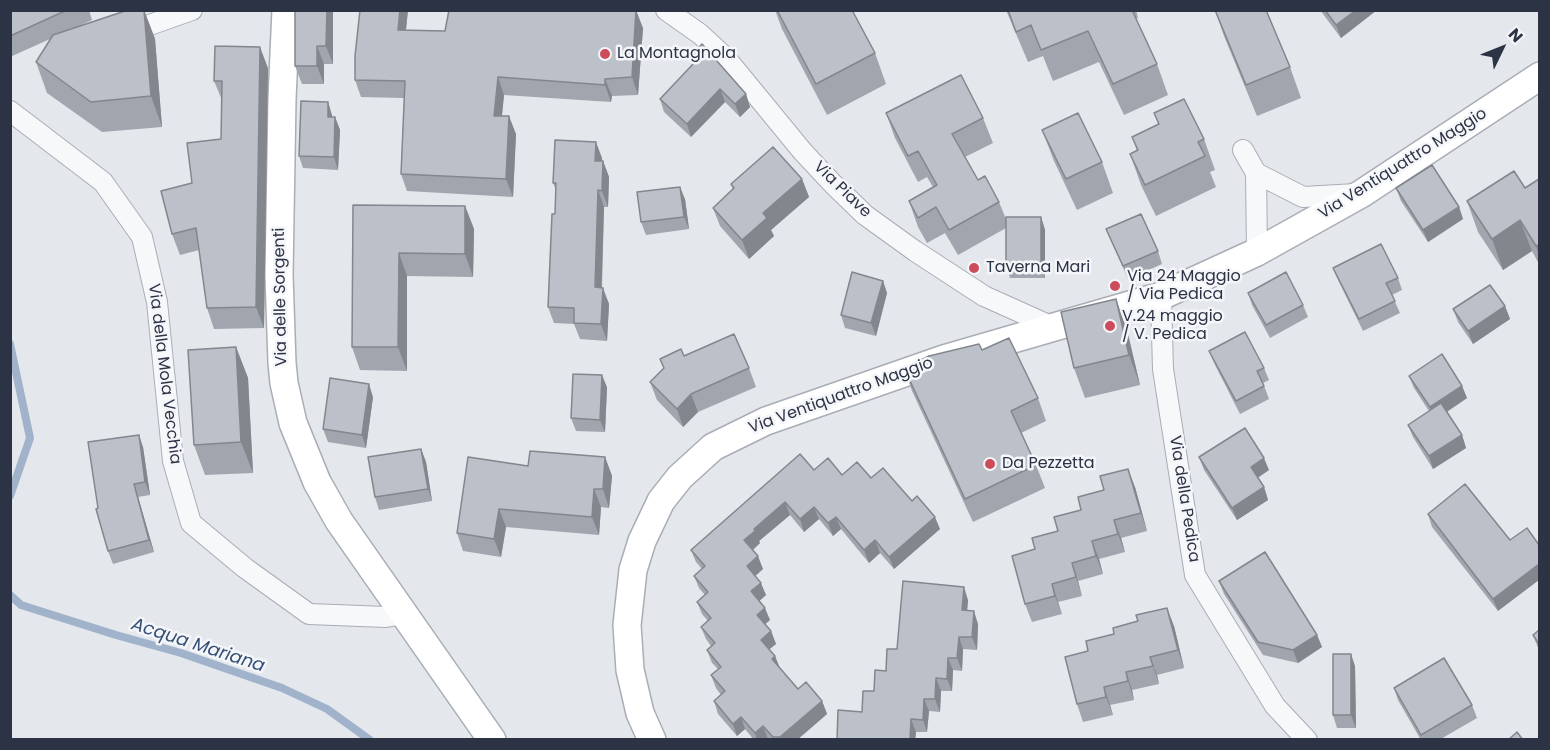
<!DOCTYPE html>
<html>
<head>
<meta charset="utf-8">
<style>
  body { margin:0 }
  #map { position:relative; width:1550px; height:750px; overflow:hidden; background:#e4e7ec; font-family:Poppins,sans-serif }
  canvas { display:block }
  .frame { position:absolute; inset:0; border:12px solid #2c3344; pointer-events:none }
  .north { position:absolute; left:1472px; top:18px; width:60px; height:60px; -webkit-text-stroke:4px #f4f6f9; paint-order:stroke; rotate:47deg; font-size:16px; font-weight:700; line-height:24px; text-align:center; color:#2c3344 }
  .north::after { content:''; display:block; margin:auto; width:21px; height:27px; background:#2c3344; clip-path:polygon(50% 0,100% 100%,50% 72%,0 100%) }
</style>
</head>
<body>
<div id="map">
<canvas width="1550" height="750"></canvas>
<div class="frame"></div>
<div class="north">N</div>
</div>
<script>
const ctx = document.querySelector('canvas').getContext('2d');
ctx.lineJoin = 'round';
const toPath = rows => new Path2D(rows.map(r => 'M' + r).join(''));
function trace(path, color, width, dash) { ctx.strokeStyle = color; ctx.lineWidth = width; ctx.lineCap = dash ? 'butt' : 'round'; ctx.setLineDash(dash || []); ctx.stroke(path); }
function fillPath(path, color) { ctx.fillStyle = color; ctx.fill(path, 'evenodd'); }
function drawText(font, color, halo, rows, align = 'center') {
  ctx.font = font + ' Poppins,sans-serif'; ctx.lineWidth = 5; ctx.setLineDash([]); ctx.textBaseline = 'middle'; ctx.strokeStyle = halo; ctx.fillStyle = color; for (const [text, x, y, turn = 0] of rows) {
    ctx.save(); ctx.translate(x, y); ctx.rotate((+turn || 0) * Math.PI / 180); ctx.textAlign = isNaN(turn) ? turn : align; if (halo) ctx.strokeText(text, 0, 0); ctx.fillText(text, 0, 0); ctx.restore();
  }
}
trace(toPath([
  [10,344,30,438,10,496],
  [10,595,21,605,116,635,181,653,282,688,327,709,370,740]
]), '#a0b3cb', 8);
const street = toPath([
  [666,10,700,34,725,57,803,152,833,184,865,215,915,251,984,296,1053,327],
  [124,34,192,10],
  [10,111,103,182,142,237,157,302,173,461,191,523,245,568,309,614,386,617,403,614],
  [1243,150,1256,173],
  [1257,252,1256,173,1303,197,1356,194],
  [1161,296,1163,369,1195,575,1275,706,1307,740]
]);
const secondary = toPath([
  [286,10,282,99,279,275,282,363,284,383,293,423,317,482,339,521,492,740],
  [652,740,640,713,630,670,627,625,633,570,642,541,661,501,680,477,713,447,766,421,944,359,1161,296,1257,252,1361,194,1540,76]
]);
trace(street, '#a9adb6', 22);
trace(secondary, '#a9adb6', 30);
trace(street, '#f7f8fa', 20);
trace(secondary, '#fff', 27);
fillPath(toPath([
  [10,10,89,10,92,20,79,26,128,10,144,10,155,39,162,127,102,132,47,93,36,62,50,39,10,57],
  [295,10,333,10,333,64,324,64,324,84,302,84,295,66],
  [408,10,406,30,445,31,643,28,638,95,612,96,611,102,504,95,502,116,516,134,513,197,407,191,401,174,404,98,361,97,355,80],
  [775,10,852,10,875,53,886,84,827,115,782,29],
  [1006,10,1136,10,1138,18,1136,19,1157,64,1168,95,1124,115,1099,62,1053,81,1043,56,1028,62],
  [1215,10,1290,67,1301,98,1257,116,1224,36],
  [1320,10,1377,10,1341,38],
  [689,57,746,94,750,107,740,117,725,102,691,137,664,112,660,99,692,65],
  [268,68,264,328,214,329,207,308,199,250,180,255,172,234,192,183,221,139,222,100,214,81],
  [328,102,332,117,335,117,340,130,338,170,303,168,299,156],
  [886,113,983,118,993,143,965,157,978,180,999,202,1006,219,1041,217,1045,230,1045,278,1010,278,1006,265,1006,228,958,255,945,233,927,243,918,227,909,201,933,187,927,177,918,182,895,138],
  [1154,113,1204,139,1215,170,1210,172,1216,187,1156,216,1141,185,1130,154,1137,151,1132,137,1158,124],
  [1042,130,1102,162,1113,193,1077,210,1054,161],
  [602,158,602,161,603,161,609,177,608,207,604,207,602,288,609,304,607,341,580,339,574,324,554,323,548,307,555,214,556,190,553,183],
  [802,179,809,197,771,230,774,236,749,259,720,226,713,208,733,190,731,184],
  [1539,179,1539,264,1532,251,1503,270,1478,232,1467,201,1525,188],
  [1396,188,1459,207,1463,219,1428,242,1401,201],
  [685,199,689,229,646,235,641,222],
  [353,205,465,206,474,229,473,277,407,276,407,371,360,370,352,347],
  [1106,229,1158,251,1162,264,1128,279],
  [1333,268,1398,278,1402,290,1392,295,1400,313,1363,331,1338,280],
  [883,281,887,293,876,336,845,328,841,315],
  [1248,293,1303,305,1308,317,1270,338,1252,305],
  [1116,299,1127,330,1140,385,1085,398,1074,368],
  [1505,306,1510,319,1473,344,1458,322,1453,309],
  [236,347,248,378,253,473,205,475,194,445],
  [982,350,1038,398,1046,421,1021,433,1036,465,1045,488,973,522,912,391,904,368],
  [1209,351,1264,368,1269,380,1263,383,1269,399,1240,414,1214,363],
  [684,356,749,368,756,387,698,412,683,427,657,400,650,382,664,368,660,359],
  [1409,376,1462,386,1467,398,1447,412,1462,435,1466,448,1433,469,1413,437,1408,425,1429,411,1414,388],
  [607,387,605,432,576,431,571,418],
  [373,397,366,448,328,442,323,429],
  [143,447,150,495,138,497,154,552,113,564,108,551,98,508],
  [421,449,426,462,432,501,379,510,375,497],
  [605,457,612,476,609,508,601,507,599,535,506,527,501,557,463,551,457,533,528,466],
  [1199,457,1269,470,1258,478,1264,487,1268,500,1237,520,1204,470],
  [814,470,871,478,912,501,940,529,894,569,880,553,869,563,841,529,833,536,819,519,804,532,790,515,759,541,760,543,753,550,763,569,755,576,766,595,759,601,770,620,765,624,771,631,776,644,769,649,775,656,780,668,798,689,822,701,827,714,797,740,754,740,745,729,737,736,718,714,714,701,721,695,716,688,711,675,718,669,712,663,707,650,711,646,706,639,701,627,708,621,702,614,697,602,705,595,699,588,694,576,702,569,696,562,691,550],
  [1465,484,1498,611,1432,527,1428,514],
  [1135,487,1147,531,1121,538,1125,552,1099,559,1103,574,1078,581,1082,596,1058,602,1062,614,1032,622,1025,604,1035,549,1058,531,1081,510],
  [1219,581,1317,635,1322,647,1298,663,1263,655,1224,594],
  [968,600,967,611,978,624,977,650,963,649,962,671,953,670,952,691,941,691,940,712,929,711,927,732,916,732,915,740,837,740,862,712,886,671,897,649],
  [1174,626,1184,668,1157,675,1159,684,1132,690,1134,700,1110,705,1113,715,1083,722,1077,704,1088,651],
  [1539,630,1539,651,1538,648,1533,635],
  [1355,666,1356,728,1337,728,1333,715],
  [1394,688,1472,705,1477,718,1439,740,1421,740,1398,700]
]), '#a1a5ad');
fillPath(toPath([
  [144,10,155,39,162,127,151,96],
  [327,10,333,10,333,64,326,46],
  [400,10,408,10,404,48,398,30],
  [636,10,643,28,638,95,632,77],
  [1356,10,1377,10,1341,38,1336,25],
  [317,46,324,64,324,84,317,66],
  [260,47,268,68,264,328,256,307],
  [498,77,504,95,500,133,494,116],
  [605,79,612,96,611,102,605,85],
  [720,89,725,102,691,137,687,124],
  [746,94,750,107,740,117,735,104],
  [328,102,332,115,332,129,328,117],
  [509,116,516,134,513,197,506,179],
  [335,117,340,130,338,170,334,157],
  [596,142,602,158,601,177,595,161],
  [603,161,609,177,608,207,602,191],
  [802,179,809,197,771,230,774,236,749,259,742,240,763,213],
  [680,187,685,199,689,229,684,217],
  [598,190,604,207,601,304,595,287],
  [465,206,474,229,473,277,465,254],
  [1459,207,1463,219,1428,242,1423,230],
  [1041,217,1045,230,1045,278,1041,265],
  [1520,220,1532,251,1503,270,1492,239],
  [1539,244,1539,254,1536,246],
  [399,253,407,276,407,371,398,347],
  [883,281,887,293,876,336,871,323],
  [603,288,609,304,607,341,601,324],
  [1116,299,1127,330,1140,385,1129,355],
  [1505,306,1510,319,1473,344,1468,331],
  [236,347,248,378,253,473,241,442],
  [602,375,607,387,605,432,600,420],
  [369,384,373,397,366,448,362,435],
  [1462,386,1467,398,1434,420,1430,407],
  [691,394,698,412,683,427,677,409],
  [139,435,143,447,150,495,145,482],
  [1462,435,1466,448,1433,469,1429,456],
  [421,449,426,462,432,501,428,489],
  [605,457,612,476,609,508,603,489],
  [1264,458,1269,470,1255,479,1251,467],
  [1128,469,1135,487,1147,531,1141,513],
  [134,484,138,497,154,552,149,540],
  [1264,487,1268,500,1237,520,1232,508],
  [594,489,601,507,599,535,592,517],
  [785,502,790,515,759,541,760,543,749,553,744,540,754,529],
  [814,507,819,519,804,532,800,519],
  [499,509,506,527,501,557,494,539],
  [836,517,841,529,833,536,828,523],
  [935,517,940,529,894,569,889,557],
  [1114,520,1121,538,1125,552,1118,534],
  [875,540,880,553,869,563,864,550],
  [1092,541,1099,559,1103,574,1096,556],
  [758,556,763,569,752,579,747,566],
  [1072,563,1078,581,1082,596,1076,577],
  [1539,564,1539,580,1498,611,1493,599],
  [761,583,766,595,756,604,751,591],
  [1052,584,1062,614,1055,596],
  [964,587,968,600,966,623,962,610],
  [765,608,770,620,762,627,757,615],
  [1167,608,1174,626,1184,668,1178,650],
  [974,611,978,624,977,650,972,637],
  [771,631,776,644,766,652,761,640],
  [1317,635,1322,647,1298,663,1293,650],
  [959,637,963,649,962,671,957,658],
  [1351,654,1355,666,1356,728,1351,715],
  [775,656,780,669,772,659],
  [1150,657,1157,675,1159,684],
  [948,658,953,670,952,691,947,679],
  [1126,672,1132,690,1134,700,1128,681],
  [936,678,941,691,940,712,935,699],
  [1104,687,1110,705,1113,715,1106,697],
  [924,699,929,711,927,732,923,720],
  [822,701,827,714,797,740,781,740,780,737],
  [741,717,745,729,737,736,733,724],
  [911,719,916,732,915,740,910,740],
  [763,726,768,739,757,740,755,733]
]), '#83868d');
const building = toPath([
  [10,10,67,10,10,36,10,10],
  [128,10,144,10,151,96,91,102,36,62,53,35,128,10],
  [295,10,327,10,326,46,317,46,317,66,295,66,295,10],
  [360,10,400,10,398,30,445,31,449,10,636,10,632,77,605,79,605,85,498,77,494,116,509,116,506,179,401,174,405,81,355,80,355,56,360,10],
  [777,10,852,10,875,53,816,84,777,10],
  [1008,10,1132,10,1157,64,1113,84,1088,31,1041,50,1031,25,1016,32,1008,10],
  [1215,10,1266,10,1290,67,1246,85,1215,10],
  [1325,10,1356,10,1336,25,1325,10],
  [702,44,746,94,735,104,720,89,687,124,660,99,694,63,689,57,702,44],
  [215,46,260,47,256,307,207,308,196,228,172,234,161,191,192,183,187,143,221,139,222,81,214,81,215,46],
  [961,75,983,118,952,134,978,180,985,176,999,202,949,230,936,207,918,218,909,201,937,185,918,151,908,156,886,113,961,75],
  [1184,99,1204,139,1198,142,1205,156,1145,185,1130,154,1138,150,1132,137,1159,124,1154,113,1184,99],
  [301,101,328,102,328,117,335,117,334,157,299,156,301,101],
  [1078,113,1102,162,1066,179,1042,130,1078,113],
  [555,140,596,142,595,161,603,161,602,191,598,190,595,287,603,288,601,324,574,323,574,308,548,307,552,214,555,214,556,183,553,183,555,140],
  [773,147,802,179,763,213,767,218,742,240,713,208,734,188,731,184,773,147],
  [1432,165,1459,207,1423,230,1396,188,1432,165],
  [1514,171,1525,188,1539,179,1539,244,1536,246,1520,220,1492,239,1467,201,1514,171],
  [680,187,684,217,641,222,637,192,680,187],
  [353,205,465,206,465,254,399,253,398,347,352,347,353,205],
  [1141,214,1158,251,1123,266,1106,229,1141,214],
  [1006,217,1041,217,1041,265,1006,265,1006,217],
  [1381,244,1398,278,1386,283,1395,301,1359,319,1333,268,1381,244],
  [852,272,883,281,871,323,841,315,852,272],
  [1286,272,1303,305,1266,325,1248,293,1286,272],
  [1490,285,1505,306,1468,331,1453,309,1490,285],
  [1116,299,1129,355,1074,368,1061,312,1116,299],
  [1245,332,1264,368,1257,371,1264,386,1236,401,1209,351,1245,332],
  [734,334,749,368,691,394,677,409,650,382,664,368,660,359,681,349,684,356,734,334],
  [1009,338,1038,398,1011,411,1036,465,965,499,904,368,929,356,979,344,982,350,1009,338],
  [236,347,241,442,194,445,188,350,236,347],
  [1442,354,1462,386,1430,407,1409,376,1442,354],
  [573,374,602,375,600,420,571,418,573,374],
  [330,378,369,384,362,435,323,429,330,378],
  [1441,403,1462,435,1429,456,1408,425,1441,403],
  [1245,428,1264,458,1251,467,1264,487,1232,508,1199,457,1245,428],
  [139,435,145,482,134,484,149,540,108,551,96,509,98,508,88,442,139,435],
  [421,449,428,489,375,497,368,457,421,449],
  [530,451,605,457,603,489,594,489,592,517,499,509,494,539,457,533,468,457,528,466,530,451],
  [800,454,814,470,828,458,842,475,857,462,871,478,883,468,912,501,917,496,935,517,889,557,875,540,864,550,836,517,828,523,814,507,800,519,785,502,754,529,755,531,744,540,758,556,747,566,761,583,751,591,765,608,757,615,771,631,761,640,775,656,772,659,798,689,806,682,822,701,780,737,773,737,763,726,755,733,741,717,733,724,714,701,725,691,711,675,721,667,707,650,715,643,701,627,711,618,697,602,708,592,694,576,705,566,691,550,800,454],
  [1128,469,1141,513,1114,520,1118,534,1092,541,1096,556,1072,563,1076,577,1052,584,1055,596,1025,604,1012,556,1035,549,1032,538,1058,531,1054,517,1081,510,1078,497,1104,490,1100,476,1128,469],
  [1465,484,1510,540,1527,528,1539,545,1539,564,1493,599,1428,514,1465,484],
  [1265,552,1317,635,1293,650,1258,642,1219,581,1265,552],
  [903,581,964,587,962,610,974,611,972,637,959,637,957,658,948,658,947,679,936,678,935,699,924,699,923,720,911,719,910,740,837,740,838,710,862,712,863,691,874,691,875,670,886,671,887,649,897,649,903,581],
  [1167,608,1178,650,1150,657,1153,666,1126,672,1128,681,1104,687,1106,697,1077,704,1065,657,1088,651,1086,641,1114,634,1113,628,1138,621,1136,615,1167,608],
  [1539,630,1539,644,1533,635,1539,630],
  [1333,654,1351,654,1351,715,1333,715,1333,654],
  [1444,658,1472,705,1421,735,1394,688,1444,658],
  [1517,732,1523,740,1508,740,1517,732]
]);
fillPath(building, '#bbc0c9');
trace(building, '#83868d', 1.5);
for (const [x, y, r, color] of [
  [605,54,6,"#cd4c5a"],
  [974,268,6,"#cd4c5a"],
  [1115,286,6,"#cd4c5a"],
  [1110,326,6,"#cd4c5a"],
  [990,464,6,"#cd4c5a"]
]) { const dot = new Path2D(); dot.arc(x, y, r, 0, 2 * Math.PI); ctx.fillStyle = color; ctx.fill(dot); trace(dot, '#f4f6f9', 2); }
drawText('16px', '#2c3344', '#f4f6f9', [
  ["La Montagnola",617,54],
  ["Taverna Mari",986,268],
  ["Via 24 Maggio",1127,277],
  ["/ Via Pedica",1127,295],
  ["V.24 maggio",1122,317],
  ["/ V. Pedica",1122,335],
  ["Da Pezzetta",1002,464]
], 'left');
drawText('16px', '#2c3344', '#f4f6f9', [
  ["Via Ventiquattro Maggio",1403,164,-32],
  ["Via Piave",842,190,44],
  ["Via delle Sorgenti",281,297,-91],
  ["Via della Mola Vecchia",164,374,83],
  ["Via Ventiquattro Maggio",841,396,-20],
  ["Via della Pedica",1184,499,81]
]);
drawText('italic 18px', '#365078', '#f4f6f9', [
  ["Acqua Mariana",198,646,18]
]);
</script>
</body>
</html>
